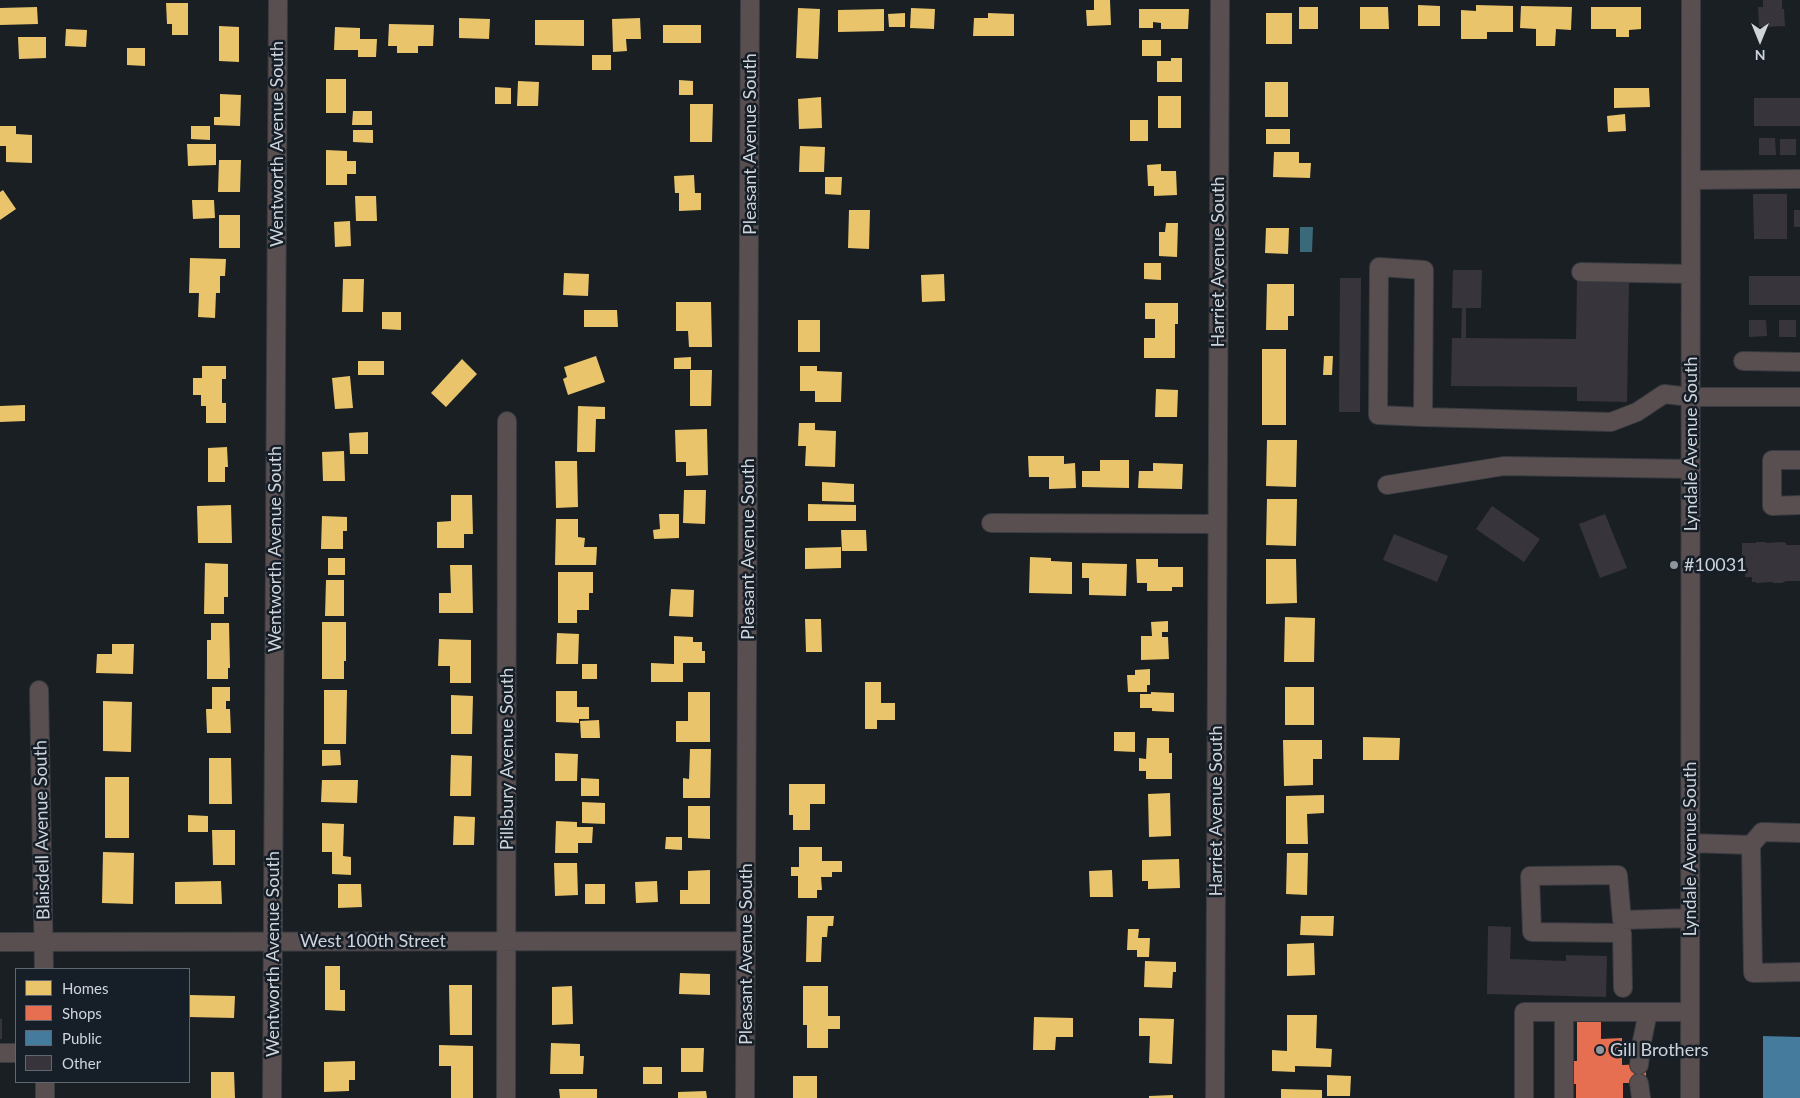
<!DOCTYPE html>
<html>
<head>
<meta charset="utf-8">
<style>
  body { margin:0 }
  #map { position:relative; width:1800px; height:1098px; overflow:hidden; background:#1a1f24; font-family:Lato,sans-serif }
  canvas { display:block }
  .legend { position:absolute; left:15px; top:968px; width:175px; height:115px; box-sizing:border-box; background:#161e28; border:1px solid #606770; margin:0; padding:6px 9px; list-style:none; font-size:15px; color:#cfd4db }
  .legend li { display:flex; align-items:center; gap:10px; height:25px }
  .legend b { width:25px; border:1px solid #606770 }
  .north { position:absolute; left:1735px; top:15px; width:50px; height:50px; -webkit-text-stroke:4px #161e28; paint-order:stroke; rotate:180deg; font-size:14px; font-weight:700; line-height:20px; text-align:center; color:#cfd4db }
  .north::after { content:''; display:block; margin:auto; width:18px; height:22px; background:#cfd4db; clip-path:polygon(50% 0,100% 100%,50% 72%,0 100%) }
</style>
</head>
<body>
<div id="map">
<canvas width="1800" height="1098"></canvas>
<ul class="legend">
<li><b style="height:14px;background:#e9c46a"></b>Homes</li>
<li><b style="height:14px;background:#e76f51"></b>Shops</li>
<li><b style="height:14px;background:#457b9d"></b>Public</li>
<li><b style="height:14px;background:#38343b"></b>Other</li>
</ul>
<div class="north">N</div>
</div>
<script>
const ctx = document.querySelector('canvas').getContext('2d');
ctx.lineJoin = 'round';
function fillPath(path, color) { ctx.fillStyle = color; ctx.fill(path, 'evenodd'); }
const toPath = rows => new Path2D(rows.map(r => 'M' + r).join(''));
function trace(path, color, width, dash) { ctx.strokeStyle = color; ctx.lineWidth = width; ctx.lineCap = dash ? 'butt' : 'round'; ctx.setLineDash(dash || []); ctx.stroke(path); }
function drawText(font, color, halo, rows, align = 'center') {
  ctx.font = font + ' Lato,sans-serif'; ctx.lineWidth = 5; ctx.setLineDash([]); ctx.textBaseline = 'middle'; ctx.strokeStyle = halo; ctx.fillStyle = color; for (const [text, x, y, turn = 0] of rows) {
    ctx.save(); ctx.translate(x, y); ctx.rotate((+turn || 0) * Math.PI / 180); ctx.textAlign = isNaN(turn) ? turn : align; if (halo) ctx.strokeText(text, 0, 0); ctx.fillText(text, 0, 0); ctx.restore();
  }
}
fillPath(toPath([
  [1300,227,1313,227,1312,252,1300,252]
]), '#3a6979');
fillPath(toPath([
  [1094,0,1110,0,1111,25,1087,26,1086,10,1094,10],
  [166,3,188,3,188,35,172,35,172,24,167,24],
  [1418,5,1440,6,1440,26,1418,26],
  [1476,5,1513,6,1513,32,1487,32,1487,39,1461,39,1461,10,1476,11],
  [1521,6,1572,7,1571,30,1556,29,1555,46,1536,46,1536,29,1520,28],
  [37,7,38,24,0,25,0,8],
  [1299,7,1318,7,1318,29,1299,29],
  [1360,7,1388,7,1389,29,1360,29],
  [1591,7,1641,7,1641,29,1629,30,1629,37,1616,37,1616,29,1591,29],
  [798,8,820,9,818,59,796,58],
  [911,8,935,9,934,29,910,28],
  [884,9,884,31,838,32,838,10],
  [1139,9,1189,9,1188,29,1161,29,1161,23,1153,22,1153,28,1139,28],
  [905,13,905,27,889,27,888,14],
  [988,13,1014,14,1014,36,973,36,974,18,988,18],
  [1266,13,1292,13,1292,44,1266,44],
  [459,18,490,19,489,39,459,38],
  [640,18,641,39,626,39,627,51,613,52,612,19],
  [535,20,584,20,584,46,535,45],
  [389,24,434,25,433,46,418,46,418,53,397,53,397,46,388,46],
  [663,25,701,25,701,43,663,43],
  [219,26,239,27,239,62,219,61],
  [335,27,360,28,360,39,377,39,376,57,358,57,358,50,334,50],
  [66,29,87,30,86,47,65,46],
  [18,37,46,37,46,58,19,59],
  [1142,40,1161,40,1161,56,1142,56],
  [127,48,145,48,145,66,127,65],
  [592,55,611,55,611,70,592,70],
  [1171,58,1182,58,1182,82,1157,82,1157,61,1171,61],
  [326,79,346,79,346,113,326,113],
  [679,80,693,81,693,95,679,95],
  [518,81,539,82,538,106,517,106],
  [1265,82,1288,82,1288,117,1265,117],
  [495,87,511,88,511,104,495,104],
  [1614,88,1649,88,1650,107,1614,108],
  [220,94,241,95,240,126,214,125,214,117,220,117],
  [1158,96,1181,96,1181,128,1158,128],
  [821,97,822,128,799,129,798,99],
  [690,104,713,104,712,142,690,142],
  [353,111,372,111,372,125,352,125],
  [1625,114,1626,131,1608,132,1607,116],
  [1130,120,1148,120,1148,141,1130,141],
  [0,126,16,126,16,134,32,135,32,163,6,162,6,146,0,146],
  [191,126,210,126,210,140,191,139],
  [1266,129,1290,129,1290,144,1266,144],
  [353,130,373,130,373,143,353,142],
  [187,144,216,144,216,165,188,166],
  [800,146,825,147,824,172,799,172],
  [326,150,347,151,347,161,356,161,356,174,347,174,347,185,326,185],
  [1274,152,1299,152,1299,163,1311,163,1310,178,1273,177],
  [219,160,241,160,240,192,218,192],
  [1161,164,1161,171,1176,171,1177,195,1154,196,1154,186,1148,186,1147,165],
  [694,175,695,193,701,193,701,210,679,211,679,193,675,193,674,176],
  [825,177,842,177,841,195,825,194],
  [3,190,16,209,0,220,0,192],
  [355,196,376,196,377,221,356,221],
  [192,200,214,200,215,218,193,219],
  [849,210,870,210,869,249,848,248],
  [219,215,240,215,240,248,219,248],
  [350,221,351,246,335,247,334,222],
  [1166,223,1178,223,1177,257,1159,256,1159,232,1165,232],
  [1266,228,1289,228,1288,254,1265,253],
  [190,258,226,259,225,276,220,276,220,293,216,293,215,318,198,317,199,293,189,293],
  [1144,263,1161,263,1161,280,1144,279],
  [564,273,589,274,588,296,563,295],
  [944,274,945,301,922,302,921,275],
  [343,279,364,279,363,312,342,312],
  [1267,284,1294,284,1294,316,1288,316,1288,330,1266,330],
  [676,302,711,302,712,347,689,347,688,331,676,331],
  [1145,303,1178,303,1178,324,1175,324,1175,358,1144,358,1144,338,1155,338,1155,319,1145,319],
  [584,310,617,310,618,327,584,327],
  [382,312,401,312,401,330,382,329],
  [798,320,820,320,820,352,798,352],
  [1262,349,1286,349,1286,425,1262,425],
  [596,356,605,382,568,395,563,379,567,377,564,367],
  [1324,356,1333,356,1332,375,1323,375],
  [691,357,691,369,674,369,674,358],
  [462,359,477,374,446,407,431,393],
  [358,361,384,361,384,375,358,375],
  [202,366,226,366,226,379,222,379,222,403,226,403,226,423,206,423,206,406,201,406,201,395,193,395,193,378,202,378],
  [800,366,817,366,817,371,842,372,841,402,815,402,815,391,800,391],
  [690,370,712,370,711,406,690,406],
  [350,376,353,408,335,409,332,378],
  [1156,389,1178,390,1177,417,1155,417],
  [25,405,25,421,0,422,0,406],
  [578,406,605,407,605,419,596,419,595,452,577,452],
  [799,423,815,423,815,430,836,431,835,467,805,466,806,446,798,446],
  [707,429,708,475,686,476,686,462,676,462,675,430],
  [368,432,368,454,350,454,349,433],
  [1267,440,1297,440,1296,487,1266,486],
  [227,447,228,467,225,467,225,482,208,482,208,448],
  [344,451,345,481,323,481,322,452],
  [1028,456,1064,456,1064,464,1075,463,1076,488,1049,489,1049,477,1029,477],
  [1100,460,1129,460,1129,488,1082,487,1082,471,1100,471],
  [555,461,577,461,578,507,556,508],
  [1153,463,1183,464,1182,489,1138,488,1139,471,1153,471],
  [822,482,854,484,854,502,822,501],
  [684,490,706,490,705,524,683,523],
  [451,495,472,495,473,534,464,534,464,548,437,548,437,522,451,521],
  [1267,499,1297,499,1296,546,1266,545],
  [808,504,856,505,856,521,808,521],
  [231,505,232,543,198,543,197,506],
  [659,514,679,514,679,538,654,539,653,530,660,529],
  [322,516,347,517,347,531,343,531,343,549,321,549],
  [556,519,578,519,578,537,585,538,584,547,597,547,596,565,555,565],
  [841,530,866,530,867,551,842,551],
  [841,547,841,568,805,569,805,548],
  [1030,557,1051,558,1051,561,1072,562,1072,594,1029,593],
  [328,558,345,558,345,575,328,575],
  [1136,559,1158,559,1158,567,1183,567,1183,587,1172,587,1172,591,1147,591,1147,583,1137,583],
  [1266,559,1296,559,1297,603,1266,604],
  [205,563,228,564,228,597,224,597,224,614,204,614],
  [1082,563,1127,564,1126,596,1089,595,1089,578,1082,578],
  [450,565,472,565,473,613,439,613,439,593,451,593],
  [558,572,593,572,593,593,589,593,589,610,577,610,577,623,558,623],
  [326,580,344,580,344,616,325,616],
  [671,589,694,590,693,617,669,616],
  [1285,617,1315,618,1314,662,1284,662],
  [805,619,821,619,822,652,806,652],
  [1168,621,1168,632,1162,632,1162,637,1168,637,1169,659,1141,660,1141,636,1152,636,1151,622],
  [322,622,346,622,346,661,344,661,344,679,322,679],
  [211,623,229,623,230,668,228,668,228,679,207,679,207,640,211,640],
  [557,633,579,634,578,664,556,664],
  [674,636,693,637,693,642,702,642,702,651,705,651,705,663,683,663,683,682,651,682,651,663,674,664],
  [439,639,471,640,471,683,450,683,450,666,438,666],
  [112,644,134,644,133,674,96,673,97,654,112,654],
  [582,664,597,664,597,679,582,679],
  [1150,669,1150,685,1147,685,1147,692,1128,692,1127,675,1135,675,1135,670],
  [865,682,881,682,881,703,895,703,895,720,877,720,877,729,865,729],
  [212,687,230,687,230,701,226,701,226,709,230,709,231,733,207,733,206,709,212,709],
  [1285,687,1314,687,1314,725,1285,725],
  [324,690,347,690,346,744,324,744],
  [556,691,577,691,577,707,589,707,589,719,579,719,579,723,556,722],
  [688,692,710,692,710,742,676,742,676,721,688,721],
  [1151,692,1174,693,1174,712,1152,711,1152,708,1140,708,1140,694,1151,694],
  [451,695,473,696,472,734,451,734],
  [103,701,132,702,131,752,103,751],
  [599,720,600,738,581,738,580,721],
  [1114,732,1135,732,1135,752,1114,751],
  [1363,737,1400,738,1399,760,1363,760],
  [1147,738,1169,738,1169,753,1172,753,1172,779,1146,779,1146,771,1139,771,1139,758,1146,759],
  [1283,740,1322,740,1322,759,1313,759,1313,785,1284,786],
  [690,749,711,749,710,798,683,798,683,778,689,779],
  [322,750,340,750,341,765,322,766],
  [555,753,578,754,577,781,555,781],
  [451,755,472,756,471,796,450,796],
  [209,758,231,758,232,804,209,804],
  [105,777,129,777,129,838,105,838],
  [581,778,599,779,599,796,581,796],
  [322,780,358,780,357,803,321,802],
  [789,784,825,784,825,804,810,804,810,830,793,830,793,815,789,815],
  [1170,793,1171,836,1149,837,1148,794],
  [1324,795,1324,813,1307,814,1308,844,1286,844,1286,796],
  [582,802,605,803,605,824,582,823],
  [688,806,710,806,710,839,688,838],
  [188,815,208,816,208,832,188,832],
  [454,816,475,817,474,845,453,845],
  [556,821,577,822,577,827,593,827,592,843,578,843,578,853,555,853],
  [322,823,344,824,343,856,351,857,351,875,332,874,332,852,322,852],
  [212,830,235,830,235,865,213,865],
  [666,837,682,837,682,850,665,849],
  [799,847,822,847,822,861,842,861,842,872,832,872,832,877,821,877,822,890,817,890,817,898,798,898,798,876,791,876,791,867,799,867],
  [103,852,134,853,133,904,102,903],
  [1287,853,1308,853,1307,895,1286,894],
  [1179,859,1180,888,1148,889,1148,881,1142,881,1142,860],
  [554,863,577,863,578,895,555,896],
  [710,870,710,904,680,904,680,890,688,890,688,871],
  [1112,870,1113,897,1090,897,1089,871],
  [221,881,222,904,175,904,175,882],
  [657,881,658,902,636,903,635,882],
  [338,884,361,884,362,907,338,908],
  [585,884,605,884,605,904,585,904],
  [807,916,834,916,833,926,828,926,827,937,822,937,821,962,806,962],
  [1301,916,1334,916,1333,936,1300,935],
  [1128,929,1139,929,1138,938,1150,938,1149,957,1137,957,1137,950,1127,950],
  [1314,943,1315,975,1287,976,1287,944],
  [1145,961,1176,962,1176,972,1173,972,1172,988,1144,987],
  [325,966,340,966,340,990,345,990,345,1011,325,1010],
  [680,973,710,974,710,995,679,994],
  [449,985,472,985,472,1035,450,1035],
  [572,986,573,1024,552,1025,552,987],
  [803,986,828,986,828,1016,840,1016,840,1029,828,1029,828,1048,807,1048,807,1025,803,1025],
  [189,995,235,996,234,1018,189,1017],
  [1287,1015,1317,1015,1316,1048,1332,1049,1331,1067,1295,1066,1295,1072,1272,1071,1272,1050,1287,1051],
  [1034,1017,1073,1018,1073,1037,1056,1037,1055,1050,1033,1050],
  [1139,1018,1174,1019,1172,1064,1149,1063,1150,1036,1139,1036],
  [551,1043,580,1044,580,1056,584,1056,583,1074,550,1074],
  [439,1045,473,1046,473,1098,451,1098,451,1066,439,1066],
  [681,1048,704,1048,703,1072,681,1072],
  [355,1061,355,1080,349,1080,349,1091,324,1092,324,1062],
  [643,1067,662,1067,662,1084,643,1084],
  [211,1072,234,1072,235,1098,211,1098],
  [1327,1075,1351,1076,1350,1096,1327,1096],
  [793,1076,817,1076,817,1098,793,1098],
  [559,1089,597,1089,597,1098,560,1098],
  [1281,1089,1322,1090,1322,1098,1281,1098],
  [706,1091,707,1098,678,1098,678,1092],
  [1173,1095,1173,1098,1149,1098,1149,1096]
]), '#e9c46a');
fillPath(toPath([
  [1601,1019,1601,1039,1622,1038,1622,1065,1646,1064,1646,1083,1623,1083,1623,1098,1576,1098,1576,1084,1569,1084,1569,1061,1577,1061,1577,1020]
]), '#e76f51');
fillPath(toPath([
  [1763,1036,1800,1037,1800,1098,1763,1098]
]), '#457b9d');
fillPath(toPath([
  [1763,0,1782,0,1782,9,1784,9,1785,26,1759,27,1758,7,1763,7],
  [1754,98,1800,98,1800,126,1754,126],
  [1759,138,1775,138,1776,155,1759,155],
  [1780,139,1796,139,1796,155,1780,155],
  [1753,194,1787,194,1787,239,1754,239],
  [1794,210,1800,210,1800,227,1794,227],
  [1453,270,1482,270,1481,308,1466,308,1466,338,1576,339,1577,281,1629,281,1627,402,1577,401,1577,387,1451,386,1452,338,1461,338,1462,308,1452,308],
  [1749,276,1800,276,1800,305,1749,305],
  [1340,278,1361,278,1360,412,1339,412],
  [1749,320,1766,320,1767,336,1749,337],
  [1779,320,1796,320,1796,337,1779,337],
  [1492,506,1540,539,1524,562,1476,529],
  [1605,514,1627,568,1600,578,1579,524],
  [1394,534,1448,556,1437,582,1383,560],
  [1756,542,1766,542,1766,543,1783,542,1786,543,1786,545,1800,545,1800,581,1786,581,1782,583,1773,583,1773,582,1756,583,1756,582,1752,582,1752,577,1745,577,1746,565,1742,565,1742,543,1756,543],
  [1488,926,1511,927,1510,959,1566,961,1566,955,1607,956,1606,997,1487,994],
  [0,1019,2,1019,2,1039,0,1039]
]), '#38343b');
const minor = toPath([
  [1691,180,1800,179],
  [1581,272,1691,274],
  [1743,361,1800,362],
  [1423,417,1424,270,1379,267,1378,415,1423,417,1611,422,1637,412,1664,394,1691,397,1800,397],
  [1800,460,1772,460,1772,506,1800,505],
  [1387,485,1504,466,1691,469],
  [991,523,1217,524],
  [39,690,44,969],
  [1690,843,1751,845,1762,832,1800,833],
  [1751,845,1753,973,1800,972],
  [0,942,746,941],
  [1623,988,1622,933,1532,932,1530,876,1618,875,1622,920,1690,918],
  [0,1053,16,1053],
  [1639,1065,1641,1046,1648,1012],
  [45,1082,45,1098],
  [1639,1083,1641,1098],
  [272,1098,278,0],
  [506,1098,507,421],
  [745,1098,750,0],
  [1215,1098,1220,0],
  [1524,1098,1524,1012,1690,1012],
  [1564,1098,1564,1012],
  [1690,1098,1691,0]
]);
trace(minor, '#383c40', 20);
trace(minor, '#594f51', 18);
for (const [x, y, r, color] of [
  [1674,565,5,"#90959b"],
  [1600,1050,5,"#90959b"]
]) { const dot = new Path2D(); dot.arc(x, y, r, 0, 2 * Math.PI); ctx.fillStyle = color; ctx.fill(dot); trace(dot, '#161e28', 2); }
drawText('18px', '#cfd4db', '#161e28', [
  ["Wentworth Avenue South",277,144,-90],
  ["Pleasant Avenue South",750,144,-90],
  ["Harriet Avenue South",1218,262,-90],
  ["Lyndale Avenue South",1691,444,-90],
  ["Wentworth Avenue South",275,549,-90],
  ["Pleasant Avenue South",748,549,-90],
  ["Pillsbury Avenue South",507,759,-90],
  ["Harriet Avenue South",1216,811,-90],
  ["Blaisdell Avenue South",42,830,-91],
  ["Lyndale Avenue South",1690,849,-90],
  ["West 100th Street",373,941],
  ["Wentworth Avenue South",273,954,-90],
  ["Pleasant Avenue South",746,954,-90]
]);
drawText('18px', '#cfd4db', '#161e28', [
  ["#10031",1684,565],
  ["Gill Brothers",1610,1050]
], 'left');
</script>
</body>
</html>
